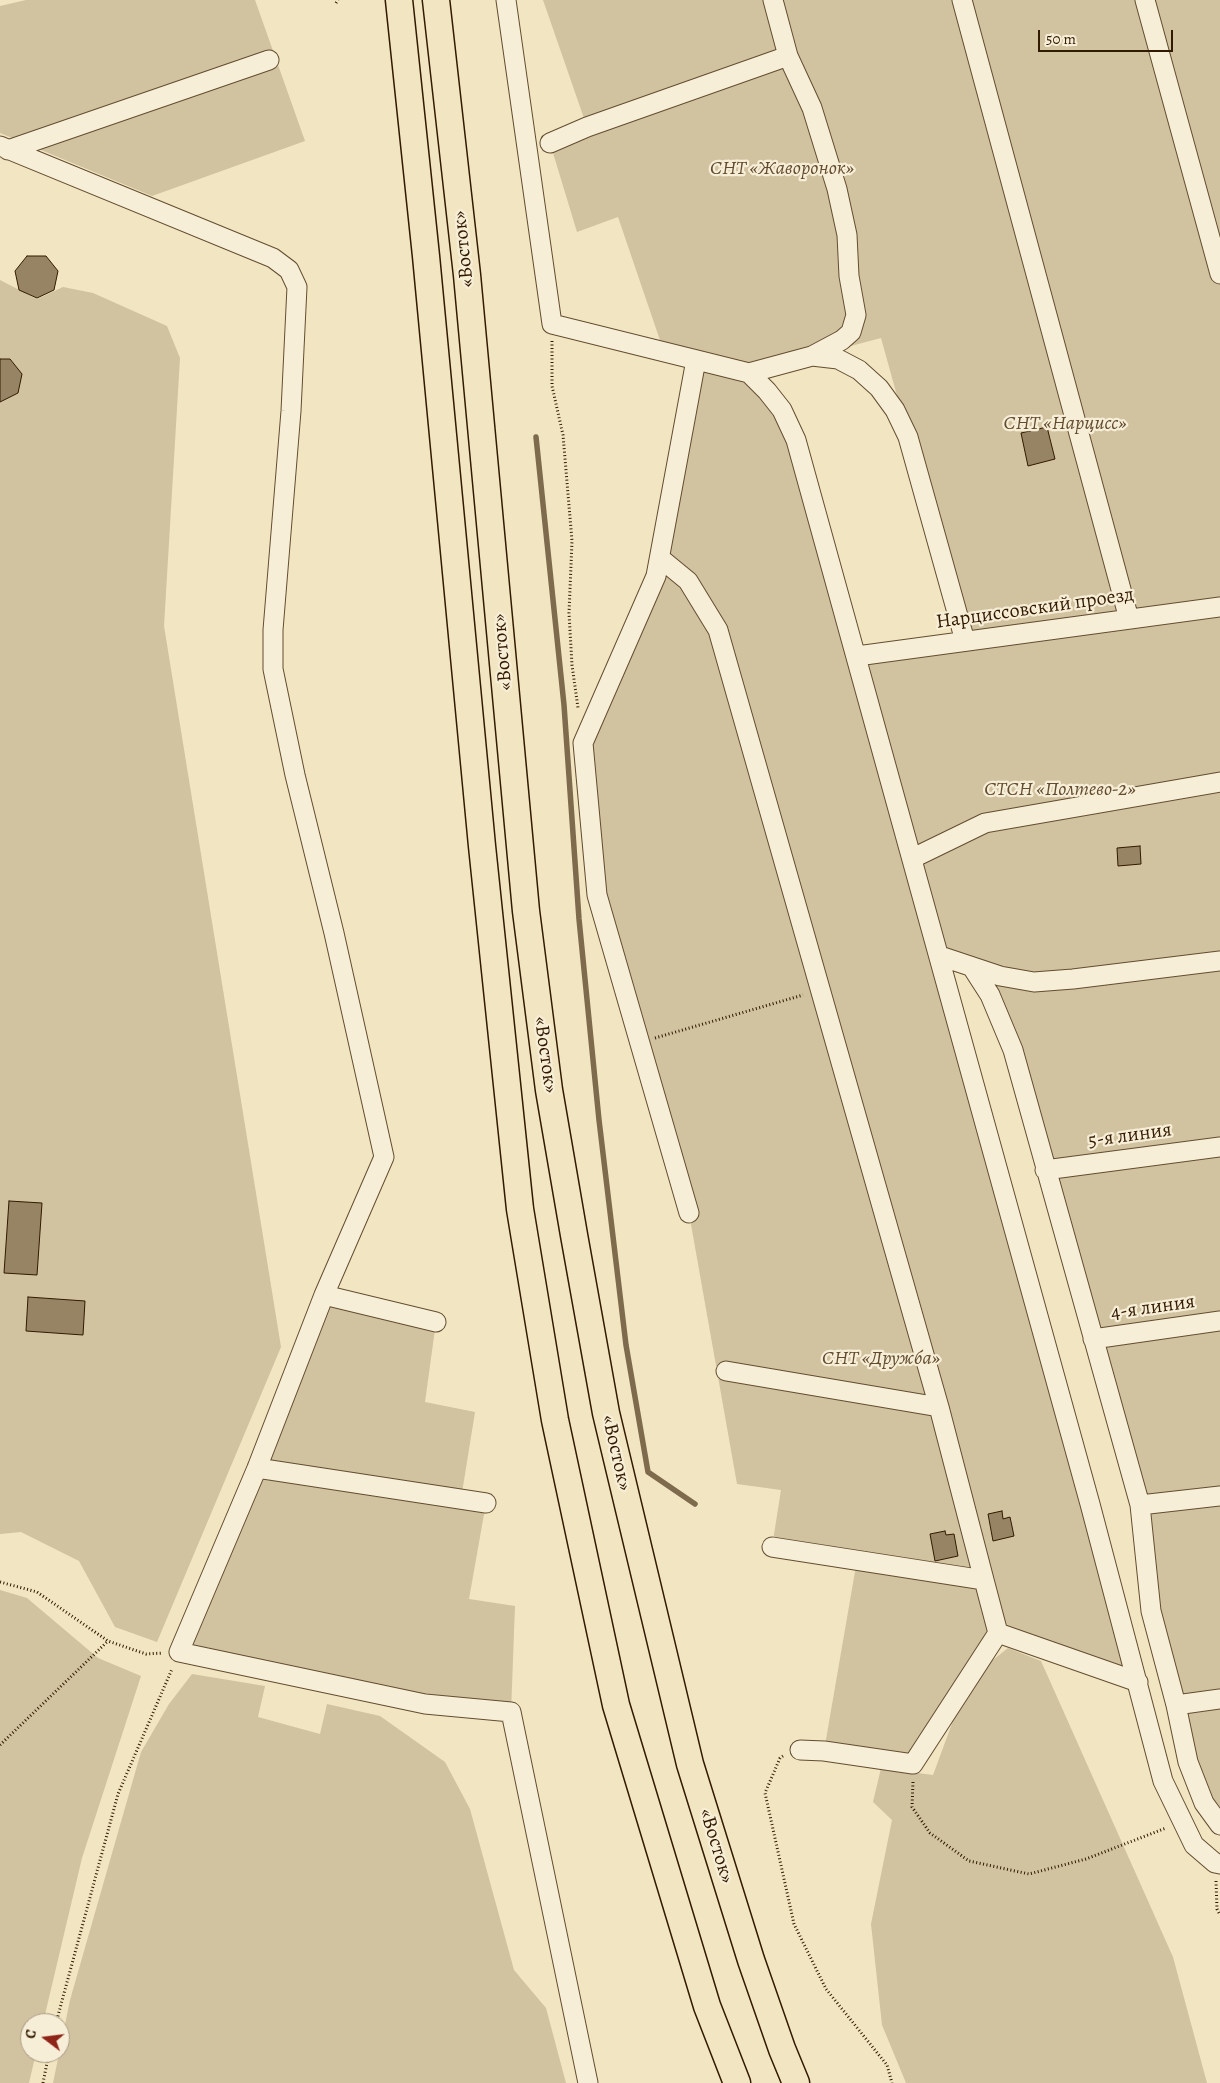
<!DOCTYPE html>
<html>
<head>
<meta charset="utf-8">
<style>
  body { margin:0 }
  #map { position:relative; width:1220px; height:2083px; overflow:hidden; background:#f2e5c1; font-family:Alegreya,serif }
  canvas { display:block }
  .north { position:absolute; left:20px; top:2013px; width:50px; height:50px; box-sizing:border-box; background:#f7eed7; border:1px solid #a89981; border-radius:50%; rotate:285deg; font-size:14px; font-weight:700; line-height:20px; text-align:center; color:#321a00 }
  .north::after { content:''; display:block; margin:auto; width:18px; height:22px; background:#8f2418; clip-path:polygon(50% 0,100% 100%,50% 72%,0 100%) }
  .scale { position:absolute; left:1038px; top:30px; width:135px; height:22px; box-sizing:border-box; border:2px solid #321a00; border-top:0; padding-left:6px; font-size:15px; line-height:18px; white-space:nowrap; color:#321a00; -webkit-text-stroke:4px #f7eed7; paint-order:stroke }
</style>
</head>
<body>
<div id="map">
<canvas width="1220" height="2083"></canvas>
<div class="north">С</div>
<div class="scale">50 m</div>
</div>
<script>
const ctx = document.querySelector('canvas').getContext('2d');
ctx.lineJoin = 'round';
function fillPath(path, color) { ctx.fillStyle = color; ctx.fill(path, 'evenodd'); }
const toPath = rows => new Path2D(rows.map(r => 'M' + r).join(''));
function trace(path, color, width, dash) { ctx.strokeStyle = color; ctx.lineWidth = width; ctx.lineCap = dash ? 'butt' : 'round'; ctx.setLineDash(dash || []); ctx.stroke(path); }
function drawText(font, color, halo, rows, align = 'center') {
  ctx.font = font + ' Alegreya,serif'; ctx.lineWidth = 4.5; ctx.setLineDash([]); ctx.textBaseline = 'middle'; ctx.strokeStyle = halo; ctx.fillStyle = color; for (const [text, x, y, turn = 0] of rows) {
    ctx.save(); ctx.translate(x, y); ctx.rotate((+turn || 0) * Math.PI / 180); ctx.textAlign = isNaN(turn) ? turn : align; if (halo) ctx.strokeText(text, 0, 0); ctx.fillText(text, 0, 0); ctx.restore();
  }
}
fillPath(toPath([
  [26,0,255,0,305,141,152,196,0,133,0,6],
  [543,0,1220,0,1220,1825,1188,1762,1140,1505,1013,1050,973,967,941,956,1138,1682,999,1633,969,1679,1008,1648,1041,1661,1173,1957,1207,2083,906,2083,882,2025,871,1924,892,1820,873,1802,881,1768,933,1775,967,1683,913,1764,824,1751,857,1560,772,1547,781,1490,737,1484,689,1213,597,895,583,743,656,576,696,360,664,352,618,217,577,232,550,143,587,127],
  [881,338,965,641,857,656,782,410,749,373],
  [0,280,37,299,63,287,93,293,167,326,180,358,164,626,281,1347,157,1642,115,1627,79,1561,21,1532,0,1534],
  [324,1295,436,1322,425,1402,475,1412,461,1499,486,1503,469,1599,515,1606,511,1712,179,1652],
  [0,1590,27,1598,98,1658,141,1676,82,1858,43,2023,30,2023,30,2053,36,2053,29,2083,0,2083],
  [192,1674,265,1686,258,1717,320,1734,327,1704,380,1716,445,1762,470,1809,514,1970,546,2008,566,2083,53,2083,70,2000,141,1752,169,1704]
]), '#d1c2a0');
trace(toPath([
  [536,437,564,705,579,919,599,1120,626,1345,648,1472,695,1504]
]), '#7e6a4c', 5.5);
const building = toPath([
  [27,256,46,256,58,271,54,290,37,298,19,290,15,271,27,256],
  [0,359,10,359,22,374,18,393,0,402,0,359],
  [1047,427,1055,459,1028,466,1021,433,1047,427],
  [1140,846,1141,864,1118,866,1117,848,1140,846],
  [9,1201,42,1203,37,1275,4,1273,9,1201],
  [28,1297,85,1301,83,1335,26,1331,28,1297],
  [1002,1511,1003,1519,1010,1517,1014,1536,993,1541,988,1514,1002,1511],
  [945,1531,946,1535,954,1534,958,1556,935,1561,930,1534,945,1531]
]);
fillPath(building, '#968464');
trace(building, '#321a00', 1);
const minor = toPath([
  [506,0,552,324,749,373,767,391,782,410,796,440,1090,1504,1163,1781,1194,1845,1215,1863,1220,1864],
  [773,0,788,56,812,108,837,189,847,235,849,276,856,315,851,332,842,340,812,356],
  [962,0,1129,619],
  [1145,0,1220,274],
  [550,143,587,127,788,56],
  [0,146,273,258,289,270,297,287,291,411,273,630,273,669,295,775,334,933,384,1157,324,1295,257,1468,179,1652,425,1704,511,1712,588,2083],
  [8,150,269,60],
  [749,373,812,356,838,359,859,370,879,388,895,410,908,437,965,641],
  [660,558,688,581,718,630,939,1407,984,1580],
  [857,656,1220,607],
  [913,858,985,823,1220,782],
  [940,956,1000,976,1034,982,1073,979,1220,961],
  [972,967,990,995,1013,1050,1140,1505,1151,1611,1176,1705,1188,1762,1204,1803,1220,1825],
  [1045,1170,1220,1147],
  [689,1213,597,895,583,743,656,576,696,360],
  [324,1295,436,1322],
  [1093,1339,1220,1321],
  [726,1371,939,1407],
  [257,1468,486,1503],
  [1140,1505,1220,1496],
  [772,1547,984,1580,998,1633,1138,1682],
  [1176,1705,1220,1699],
  [800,1750,824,1751,913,1764,998,1633]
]);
const highway = toPath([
  [399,0,426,256,482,846,520,1209,555,1420,616,1705,707,2006,737,2083],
  [436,0,467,275,526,911,549,1090,574,1235,606,1413,690,1764,751,1960,782,2049,796,2083]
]);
trace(minor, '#624d30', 21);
trace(highway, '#321a00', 29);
trace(toPath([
  [336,3,338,0],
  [552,341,552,386,563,435,572,541,569,613,572,665,578,708],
  [655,1038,803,995],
  [0,1582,37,1592,108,1641,146,1654,163,1653],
  [0,1745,108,1641],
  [783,1756,780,1758,765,1793,794,1924,826,1989,887,2065,892,2083],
  [913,1782,912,1807,930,1833,969,1861,1029,1874,1086,1859,1166,1828],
  [1216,1881,1217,1909,1220,1915],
  [56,2023,118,1794,172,1669],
  [43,2083,49,2053]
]), '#321a00', 3, [1, 2.5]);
trace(minor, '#f7eed7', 19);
trace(highway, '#f2e5c1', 26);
drawText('italic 20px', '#624c30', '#f7eed7', [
  ["СНТ «Жаворонок»",782,169],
  ["СНТ «Нарцисс»",1065,424],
  ["СТСН «Полтево-2»",1060,790],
  ["СНТ «Дружба»",881,1359]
]);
drawText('20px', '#321a00', '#f7eed7', [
  ["«Восток»",464,249,-96],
  ["Нарциссовский проезд",1035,609,-8],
  ["«Восток»",503,652,-95],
  ["«Восток»",545,1055,82],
  ["5-я линия",1130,1136,-8],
  ["4-я линия",1153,1308,-8],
  ["«Восток»",616,1453,77],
  ["«Восток»",716,1846,73]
]);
</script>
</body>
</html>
